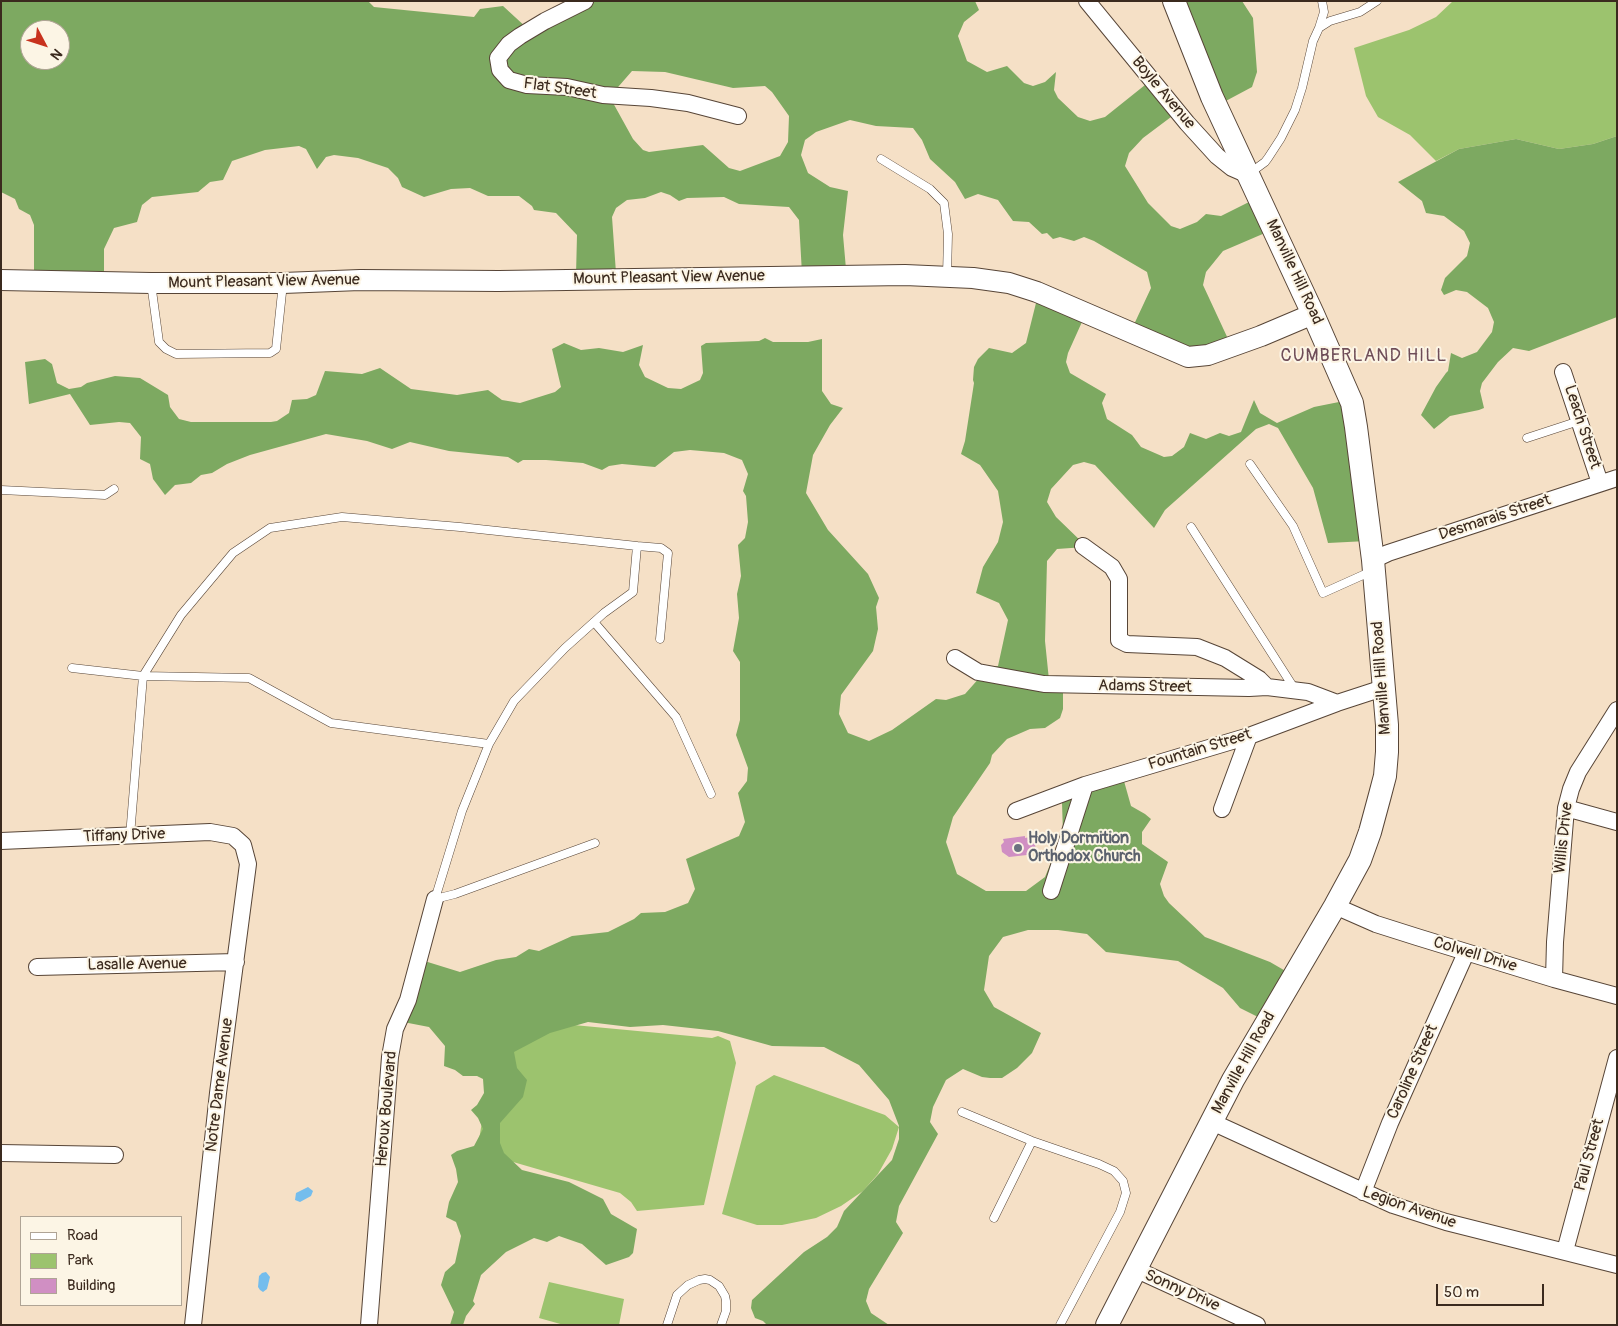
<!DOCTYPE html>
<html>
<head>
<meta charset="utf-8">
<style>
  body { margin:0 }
  #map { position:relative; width:1618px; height:1326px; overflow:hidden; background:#f5e0c6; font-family:Pangolin,sans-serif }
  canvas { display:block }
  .frame { position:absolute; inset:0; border:2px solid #3b2a1e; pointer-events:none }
  .legend { position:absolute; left:20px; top:1216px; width:162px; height:90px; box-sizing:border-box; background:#fcf5e5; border:1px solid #afa495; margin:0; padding:6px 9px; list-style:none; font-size:15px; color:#3b2a1e }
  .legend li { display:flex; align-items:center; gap:10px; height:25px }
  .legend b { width:25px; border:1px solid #afa495 }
  .north { position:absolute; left:20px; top:20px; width:50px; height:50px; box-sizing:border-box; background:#fcf5e5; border:1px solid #afa495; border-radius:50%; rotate:130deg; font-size:14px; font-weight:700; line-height:20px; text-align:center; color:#3b2a1e }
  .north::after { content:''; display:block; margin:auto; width:18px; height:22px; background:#c8321e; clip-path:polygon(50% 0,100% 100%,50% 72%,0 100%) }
  .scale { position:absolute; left:1436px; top:1284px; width:108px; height:22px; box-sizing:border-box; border:2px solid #3b2a1e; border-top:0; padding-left:6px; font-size:15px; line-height:18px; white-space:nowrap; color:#3b2a1e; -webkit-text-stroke:4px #fcf5e5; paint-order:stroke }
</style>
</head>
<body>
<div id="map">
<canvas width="1618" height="1326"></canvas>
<div class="frame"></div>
<ul class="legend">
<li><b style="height:6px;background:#fff"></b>Road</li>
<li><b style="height:14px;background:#9cc36e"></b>Park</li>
<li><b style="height:14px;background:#d08fc3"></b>Building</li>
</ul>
<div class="north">N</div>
<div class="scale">50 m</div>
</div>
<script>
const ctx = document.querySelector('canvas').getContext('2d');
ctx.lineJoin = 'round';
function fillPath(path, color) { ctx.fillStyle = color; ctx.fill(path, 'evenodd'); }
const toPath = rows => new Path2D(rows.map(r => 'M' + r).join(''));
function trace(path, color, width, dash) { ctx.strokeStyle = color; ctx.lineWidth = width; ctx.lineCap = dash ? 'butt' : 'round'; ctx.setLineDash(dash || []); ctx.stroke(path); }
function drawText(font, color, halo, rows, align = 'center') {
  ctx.font = font + ' Pangolin,sans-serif'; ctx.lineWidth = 4; ctx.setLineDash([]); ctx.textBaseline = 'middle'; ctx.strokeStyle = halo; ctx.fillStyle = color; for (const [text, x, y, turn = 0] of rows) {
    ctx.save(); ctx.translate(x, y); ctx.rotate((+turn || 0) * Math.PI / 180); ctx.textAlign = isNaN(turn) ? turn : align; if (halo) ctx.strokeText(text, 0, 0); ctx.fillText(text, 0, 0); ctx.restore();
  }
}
fillPath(toPath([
  [1453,1,1617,1,1617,136,1593,144,1559,149,1516,139,1459,149,1436,161,1410,135,1378,117,1366,96,1354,48,1409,30,1436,17],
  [499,1018,712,1038,718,1036,730,1041,736,1063,704,1205,637,1211,631,1202,620,1193,489,1155,478,1146],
  [774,1075,885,1115,899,1127,892,1149,878,1174,863,1191,841,1206,816,1218,782,1225,757,1225,722,1214,756,1086],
  [549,1282,624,1299,619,1325,564,1325,539,1318]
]), '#9cc36e');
fillPath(toPath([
  [1,1,368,1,374,7,474,17,480,9,503,6,528,29,579,1,975,1,979,10,964,22,958,36,967,61,987,72,1007,66,1024,83,1033,86,1045,82,1056,72,1054,90,1058,98,1078,117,1090,121,1105,117,1150,81,1179,111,1143,138,1129,153,1125,166,1148,203,1171,226,1180,229,1197,222,1206,214,1221,216,1259,197,1272,230,1223,251,1206,272,1203,285,1229,341,1184,355,1130,333,1151,288,1147,272,1094,241,1084,237,1074,241,1060,237,1053,239,1047,233,1042,234,1029,222,1013,221,998,200,978,194,965,199,955,182,930,159,922,140,913,128,876,126,850,120,816,132,805,140,801,155,808,173,830,187,848,191,843,235,846,269,802,274,799,220,789,207,739,204,724,197,687,198,679,201,670,195,661,192,645,198,627,200,616,208,612,217,616,273,576,275,577,235,556,213,534,210,532,206,519,196,488,196,470,188,451,189,424,197,402,187,398,178,388,168,358,158,334,155,326,157,317,169,306,149,299,146,265,150,232,161,223,180,210,182,198,192,152,197,142,205,137,222,114,228,104,249,104,277,34,279,34,225,30,215,19,209,15,199,1,192],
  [30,30,60,30,60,60,30,60],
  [632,71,665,72,733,88,765,86,772,92,789,116,788,142,780,156,740,171,729,168,703,145,649,152,643,150,633,139,612,101,612,94],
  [1177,1,1242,1,1253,18,1257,72,1252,87,1222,103],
  [1617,136,1617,317,1529,351,1513,348,1498,362,1482,383,1480,391,1484,408,1479,410,1450,416,1434,429,1421,415,1436,387,1446,373,1448,371,1451,353,1462,358,1477,352,1492,332,1494,322,1488,308,1467,292,1456,290,1444,295,1441,290,1445,278,1467,256,1470,243,1464,231,1444,216,1426,213,1422,201,1398,182,1459,149,1516,139,1559,149,1593,144],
  [1039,291,1086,313,1068,353,1066,362,1070,373,1106,394,1102,403,1107,419,1132,435,1141,447,1164,457,1172,456,1184,447,1190,433,1206,439,1220,433,1229,436,1241,432,1254,400,1260,413,1277,423,1314,407,1344,401,1367,541,1328,543,1313,488,1278,428,1269,424,1256,429,1165,510,1154,528,1095,465,1084,462,1073,465,1051,489,1047,502,1056,517,1085,545,1085,547,1057,549,1047,561,1045,641,1049,680,1063,682,1063,709,1060,718,1045,728,1030,729,1007,739,992,755,990,763,953,817,946,842,957,874,986,891,1026,891,1045,877,1063,833,1062,803,1057,795,1122,774,1131,806,1145,814,1151,819,1142,832,1142,844,1168,862,1160,884,1164,896,1169,903,1205,937,1270,962,1289,973,1262,1019,1240,1008,1223,988,1178,961,1106,952,1087,934,1058,930,1028,930,1003,937,989,956,984,990,994,1007,1041,1033,1032,1053,1017,1068,1002,1078,990,1078,982,1077,963,1069,946,1080,933,1107,930,1122,938,1134,899,1206,896,1222,903,1233,869,1289,866,1301,871,1313,889,1325,767,1325,763,1321,755,1318,751,1308,752,1300,804,1252,827,1237,837,1227,844,1211,892,1160,899,1139,899,1126,889,1100,859,1065,824,1047,772,1046,718,1031,663,1025,630,1027,588,1022,550,1033,514,1052,517,1068,527,1080,523,1097,500,1123,500,1143,504,1153,522,1170,569,1182,603,1199,611,1214,637,1229,633,1253,629,1257,606,1265,582,1244,559,1236,547,1242,534,1238,506,1252,481,1275,473,1301,475,1304,466,1316,463,1325,450,1325,454,1312,441,1285,445,1272,455,1263,461,1236,456,1222,446,1217,449,1202,458,1182,456,1169,451,1155,457,1151,474,1146,483,1129,478,1118,471,1110,477,1105,484,1093,483,1079,477,1076,463,1076,455,1070,444,1066,445,1046,429,1027,398,1021,418,959,460,972,496,960,516,957,529,949,539,951,572,936,608,932,634,919,641,913,665,912,688,903,695,889,686,859,739,836,745,822,738,793,747,781,748,768,736,735,740,720,740,662,733,651,739,618,737,594,741,576,738,545,745,538,748,522,746,496,743,491,748,474,742,460,724,453,690,450,674,452,655,467,622,464,609,466,602,470,583,463,546,460,523,460,518,463,508,457,449,451,410,442,392,449,367,441,326,434,250,455,227,464,212,473,201,475,191,483,175,485,165,495,153,479,150,464,140,459,141,437,130,423,119,422,90,425,70,394,29,404,25,362,45,359,52,364,57,383,69,389,81,387,87,383,115,376,140,378,168,395,170,407,179,419,191,422,271,422,277,421,289,413,292,400,307,399,316,395,325,371,362,374,380,368,411,389,457,395,488,390,502,400,520,403,555,392,561,387,552,349,564,343,581,350,599,348,623,352,643,345,639,365,645,377,668,388,681,389,700,380,703,373,701,346,706,343,759,341,765,338,773,342,808,342,822,339,822,391,831,404,843,408,830,425,813,455,806,493,828,530,868,574,879,598,876,607,878,629,873,651,841,695,839,714,848,733,869,741,892,730,936,699,946,700,965,694,989,667,998,666,1008,620,999,603,976,593,983,567,998,542,1003,522,998,491,980,465,961,454,965,441,974,383,973,380,974,367,978,359,989,348,1012,353,1026,343]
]), '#7da961');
fillPath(toPath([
  [308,1187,313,1191,311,1196,300,1202,295,1200,296,1193],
  [266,1272,270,1277,267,1289,263,1292,260,1290,258,1287,259,1276,262,1273]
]), '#74bded');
fillPath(toPath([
  [1025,836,1025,838,1034,836,1036,852,1027,853,1027,855,1009,857,1002,852,1001,845,1004,842,1003,839]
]), '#d08fc3');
const service = toPath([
  [1319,28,1330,21,1360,12,1377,1],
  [881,159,930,189,944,203,948,234,947,276],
  [1250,173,1265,162,1268,158,1281,138,1295,110,1302,88,1313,41,1319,28,1324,12,1322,1],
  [151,283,159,342,166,349,176,354,270,353,276,349,283,283],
  [1527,438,1579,421],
  [1250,464,1293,526,1323,593,1372,571],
  [1,490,105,495,114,489],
  [1191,527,1294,688],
  [637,546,661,548,668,553,660,639],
  [594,622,676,717,711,794],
  [72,668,143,676,249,678,331,723,489,744],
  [130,836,143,676,181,615,233,553,270,528,342,517,460,527,637,546,633,592,604,613,565,648,514,701,489,744,462,811,435,899,455,894,595,843],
  [962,1112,1032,1141,1099,1164,1114,1171,1123,1181,1126,1193,1120,1212,1060,1325],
  [994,1218,1032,1141],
  [667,1325,677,1295,688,1285,699,1280,705,1279,710,1280,719,1286,725,1296,726,1301,726,1311,721,1325]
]);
const minor = toPath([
  [585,1,545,21,520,36,509,44,498,58,500,70,509,80,527,85,567,87,603,95,651,98,688,103,738,116],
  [1087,1,1187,123,1217,156,1232,168,1248,175],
  [1563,372,1600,483],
  [1083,546,1112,567,1119,579,1119,640,1127,644,1197,647,1225,658,1259,679,1267,687],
  [1373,560,1388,553,1617,478],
  [955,658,978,672,1044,684,1249,688,1267,687,1308,692,1337,703],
  [1566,808,1617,822],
  [1222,809,1249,736],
  [1016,811,1085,785,1249,736,1337,703,1383,688],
  [1,841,210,832,233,836,243,845,248,864,218,1093,193,1325],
  [1051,891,1085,785],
  [1335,906,1376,924,1417,937,1554,979,1617,996],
  [37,967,236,962],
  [1554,979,1555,942,1566,808,1571,789,1578,772,1617,710],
  [1212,1122,1393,1205,1446,1222,1617,1265],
  [1,1153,115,1155],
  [1363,1192,1390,1123,1466,953],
  [1565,1251,1617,1058],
  [1135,1269,1257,1325],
  [369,1325,390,1057,395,1029,408,1000,435,899]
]);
const tertiary = toPath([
  [1,280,151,283,283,283,360,280,499,281,905,275,973,278,1009,283,1037,292,1188,357,1208,355,1261,336,1313,314]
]);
const secondary = toPath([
  [1107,1325,1233,1080,1335,906,1360,860,1370,832,1380,795,1385,776,1387,752,1387,725,1373,560,1356,427,1352,403,1313,314,1212,97,1174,1]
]);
trace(service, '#574537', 9);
trace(minor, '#574537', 18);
trace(tertiary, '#574537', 22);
trace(secondary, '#574537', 24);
trace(service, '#fff', 8);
trace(minor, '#fff', 16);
trace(tertiary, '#fff', 20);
trace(secondary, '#fff', 22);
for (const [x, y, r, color] of [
  [1018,848,5,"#6b7280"]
]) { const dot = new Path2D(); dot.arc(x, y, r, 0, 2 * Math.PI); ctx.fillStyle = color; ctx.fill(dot); trace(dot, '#fcf5e5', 2); }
drawText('16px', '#3b2a1e', '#fcf5e5', [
  ["Flat Street",560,89,8],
  ["Boyle Avenue",1163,93,50],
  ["Manville Hill Road",1294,272,65],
  ["Mount Pleasant View Avenue",669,278,-1],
  ["Mount Pleasant View Avenue",264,282,-1],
  ["Leach Street",1582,427,72],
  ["Desmarais Street",1495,518,-18],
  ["Manville Hill Road",1382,678,-94],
  ["Adams Street",1145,687,1],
  ["Fountain Street",1200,750,-17],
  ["Tiffany Drive",124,836,-2],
  ["Willis Drive",1564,838,-84],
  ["Colwell Drive",1475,955,17],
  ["Lasalle Avenue",137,965,-1],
  ["Manville Hill Road",1244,1063,-61],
  ["Caroline Street",1413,1072,-66],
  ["Notre Dame Avenue",220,1085,-83],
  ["Heroux Boulevard",387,1109,-85],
  ["Paul Street",1590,1155,-75],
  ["Legion Avenue",1409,1208,19],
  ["Sonny Drive",1182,1291,24]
]);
drawText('bold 16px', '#5b616d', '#fcf5e5', [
  ["Holy Dormition",1028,839],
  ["Orthodox Church",1028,857]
], 'left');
ctx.letterSpacing = '1px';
drawText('18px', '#6f4d58', '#fcf5e5', [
  ["CUMBERLAND HILL",1364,356]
]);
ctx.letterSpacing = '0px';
</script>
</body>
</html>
